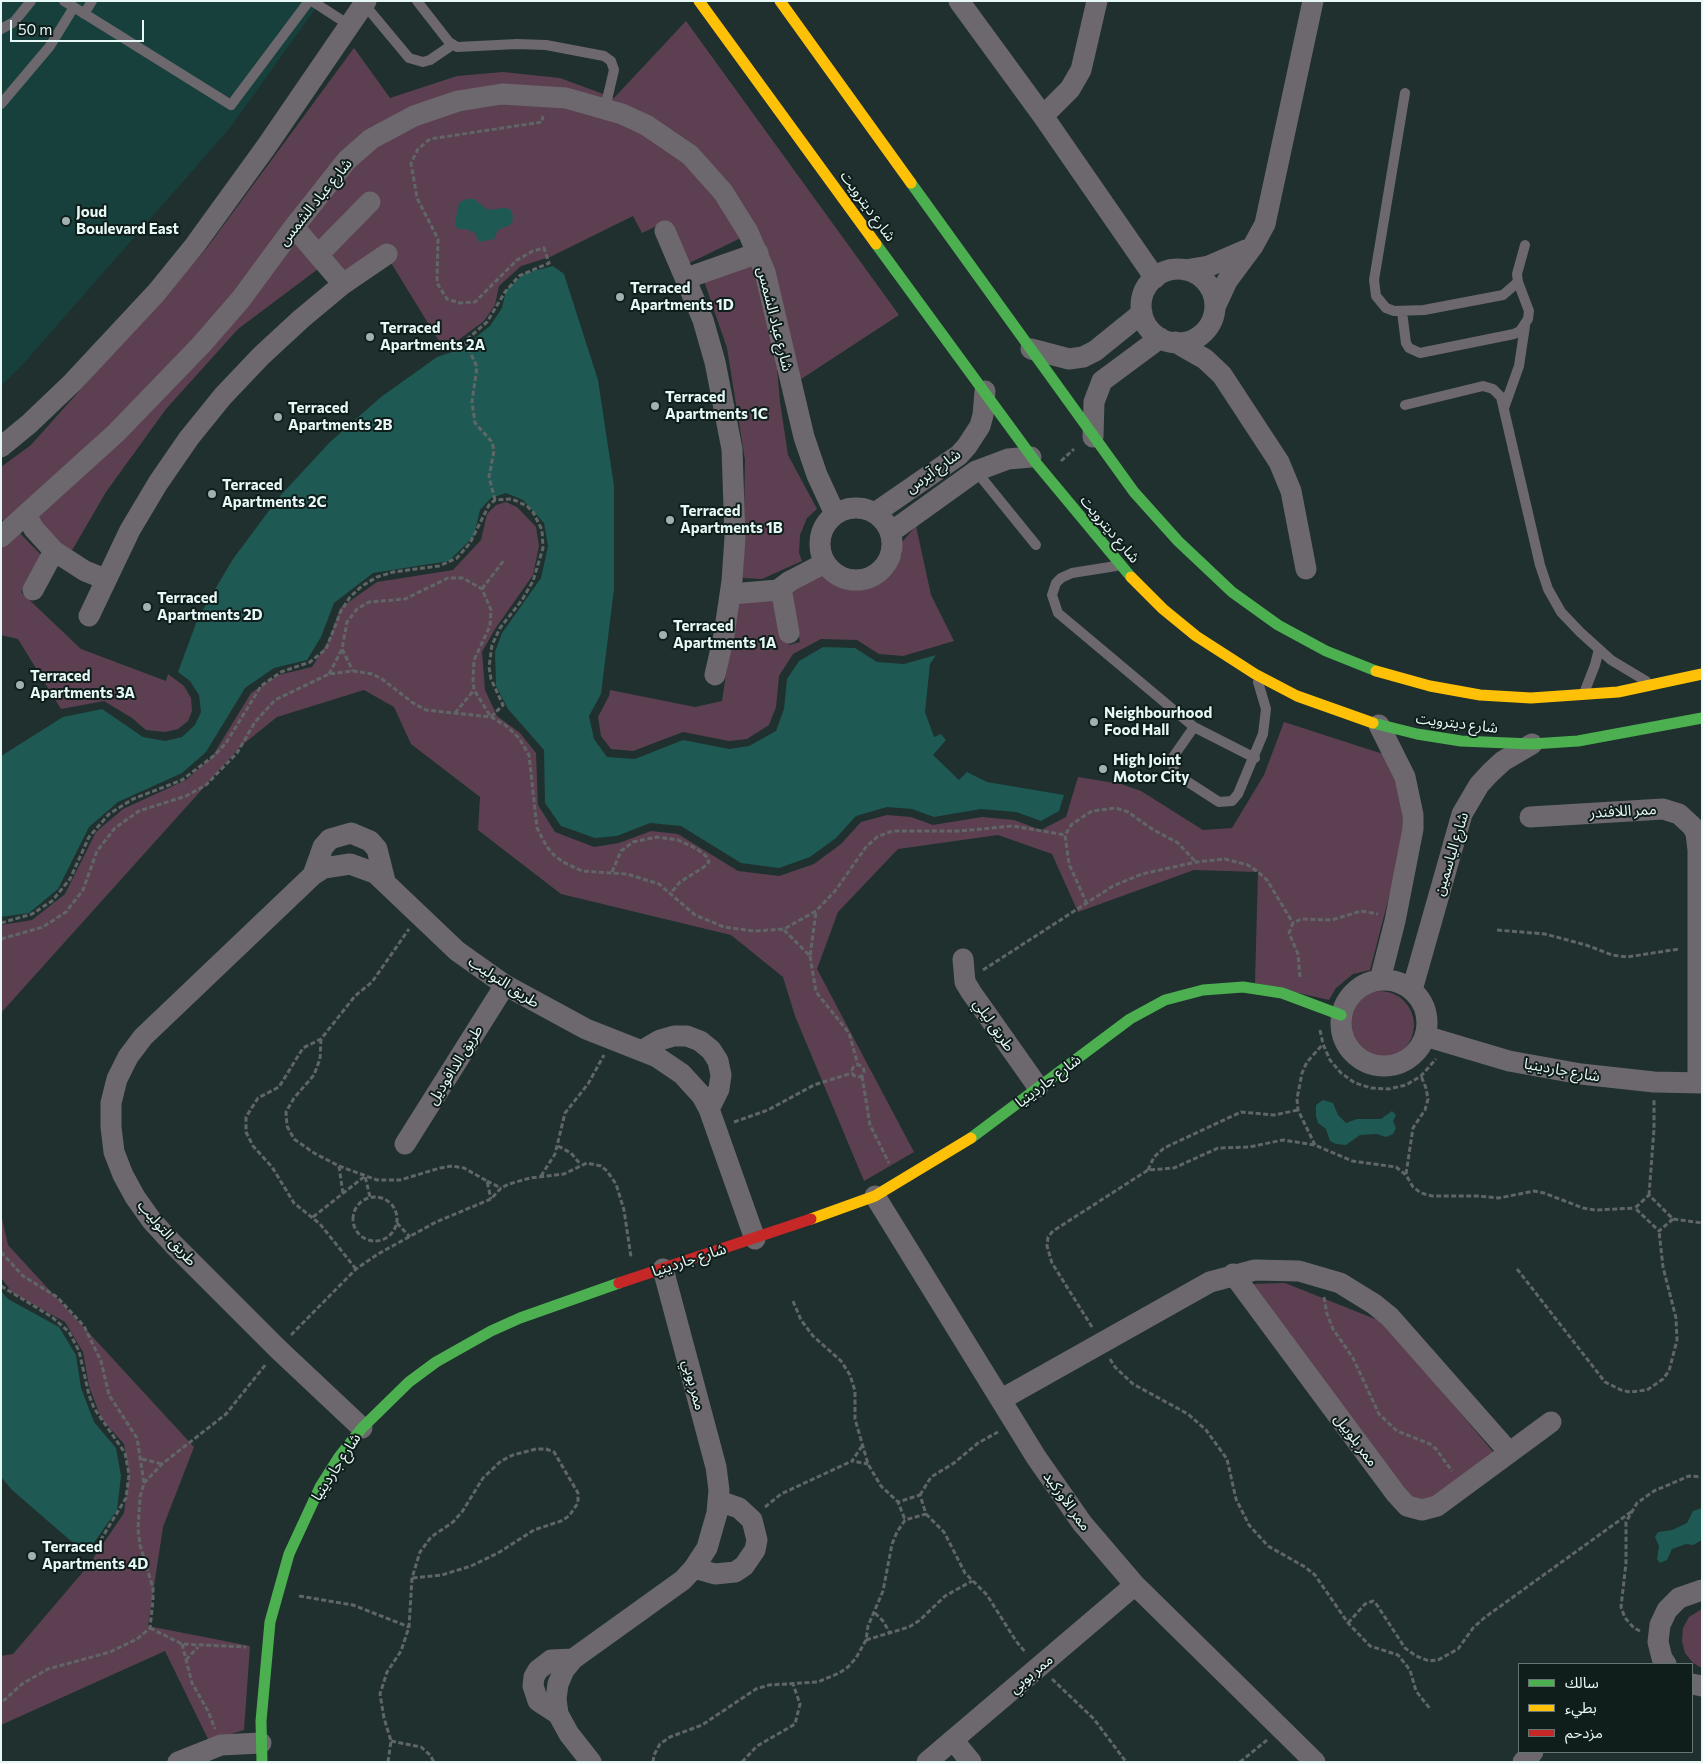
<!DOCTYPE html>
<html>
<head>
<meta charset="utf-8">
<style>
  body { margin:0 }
  #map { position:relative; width:1703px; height:1763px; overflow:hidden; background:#1f302f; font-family:Commissioner,"Noto Sans Arabic",sans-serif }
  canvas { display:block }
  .frame { position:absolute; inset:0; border:2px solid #e6f8f5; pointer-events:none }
  .legend { position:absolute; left:1518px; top:1663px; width:175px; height:90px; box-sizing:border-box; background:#0f1d1b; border:1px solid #657572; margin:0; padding:6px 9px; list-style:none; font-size:15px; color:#e6f8f5 }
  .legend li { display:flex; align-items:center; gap:10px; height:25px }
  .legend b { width:25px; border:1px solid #657572 }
  .scale { position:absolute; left:10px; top:20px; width:134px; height:22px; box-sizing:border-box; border:2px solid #e6f8f5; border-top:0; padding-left:6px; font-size:15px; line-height:18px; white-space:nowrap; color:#e6f8f5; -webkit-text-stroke:4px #0f1d1b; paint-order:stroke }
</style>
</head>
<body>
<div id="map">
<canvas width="1703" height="1763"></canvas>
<div class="frame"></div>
<ul class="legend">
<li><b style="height:6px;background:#4caf50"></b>سالك</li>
<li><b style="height:6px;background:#ffc107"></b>بطيء</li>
<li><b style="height:6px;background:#c62828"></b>مزدحم</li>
</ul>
<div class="scale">50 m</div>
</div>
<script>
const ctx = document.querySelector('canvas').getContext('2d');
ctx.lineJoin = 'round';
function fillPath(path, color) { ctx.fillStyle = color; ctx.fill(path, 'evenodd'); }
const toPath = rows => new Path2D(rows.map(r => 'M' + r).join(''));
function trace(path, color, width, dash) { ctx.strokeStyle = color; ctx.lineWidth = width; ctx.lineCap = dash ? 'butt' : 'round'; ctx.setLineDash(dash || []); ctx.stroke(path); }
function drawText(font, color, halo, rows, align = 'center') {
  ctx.font = font + ' Commissioner,"Noto Sans Arabic",sans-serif'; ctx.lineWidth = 4; ctx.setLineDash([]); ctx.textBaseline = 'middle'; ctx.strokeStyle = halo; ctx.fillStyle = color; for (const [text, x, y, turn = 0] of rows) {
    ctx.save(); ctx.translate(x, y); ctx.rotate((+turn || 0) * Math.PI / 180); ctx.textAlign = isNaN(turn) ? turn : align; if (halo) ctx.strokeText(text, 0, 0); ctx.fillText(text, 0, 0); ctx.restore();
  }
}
fillPath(toPath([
  [1,1,321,1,229,129,25,362,1,386]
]), '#17403c');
fillPath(toPath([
  [686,21,899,315,789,387,741,208,642,120,491,91,376,129,234,295,108,433,4,522,1,518,1,467,31,445,206,249,354,48,390,98,457,76,503,72,560,78,614,98],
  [491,102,565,104,638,130,690,164,743,237,681,267,665,222,642,233,633,216,550,257,521,266,499,286,495,305,484,321,457,341,442,346,385,253,339,280,300,227,381,137,436,114],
  [294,236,318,269,238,329,166,409,106,492,67,559,22,520],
  [749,249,772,313,780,402,788,455,817,509,807,518,800,535,799,553,802,561,762,579,743,578,745,460,727,348,701,272],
  [506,502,517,507,536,527,539,546,533,575,495,629,482,652,485,690,497,716,520,733,536,753,538,805,555,832,594,847,619,843,651,831,678,834,738,871,779,876,814,864,841,844,861,822,887,815,911,817,933,825,982,817,1014,820,1041,830,1066,817,1078,777,1121,784,1141,791,1203,830,1232,828,1264,775,1284,722,1383,754,1400,789,1404,839,1370,970,1353,974,1336,988,1329,1000,1255,983,1258,872,1194,870,1078,912,1052,854,998,835,898,849,838,912,817,969,914,1152,864,1181,795,1016,783,977,731,935,561,894,478,830,480,797,411,744,394,707,364,690,277,717,241,746,1,1013,1,925,32,920,65,894,96,832,123,809,186,780,212,757,251,693,278,675,312,667,329,640,340,608,377,582,453,570,481,540,487,514,496,505],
  [916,526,931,595,954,641,903,656,879,654,857,640,821,639,793,654,779,676,776,707,769,725,747,739,729,741,683,732,633,751,611,749,601,736,598,717,609,696,610,690,695,707,722,701,737,601,771,596,789,645,800,642,789,589,820,572,829,581,845,589,864,590,881,583,894,571,902,554,902,542],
  [14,527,43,557,21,592,81,649,166,681,168,674,184,686,191,698,192,711,188,721,178,729,165,732,146,730,132,718,104,701,61,709,18,639,1,635,1,539],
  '1346 1025a34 34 0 1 1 68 0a34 34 0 1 1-68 0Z',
  [1,1214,8,1245,194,1447,163,1527,148,1626,250,1646,244,1730,209,1741,165,1651,1,1725,1,1656,13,1654,88,1566,124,1513,129,1476,124,1444,101,1418,89,1386,83,1352,65,1322,13,1293,1,1278],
  [1285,1283,1385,1323,1494,1453,1431,1501,1410,1498,1246,1284],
  [1702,1609,1702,1668,1693,1663,1685,1653,1682,1641,1683,1628,1689,1617]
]), '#5c4052');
fillPath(toPath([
  [466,199,474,199,488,210,504,208,510,209,513,216,512,224,498,230,494,239,479,242,475,233,466,229,457,229,455,221,459,203],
  [553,266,564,274,598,380,614,486,614,589,601,694,589,716,594,739,607,757,635,759,683,740,729,749,749,746,776,731,784,709,787,679,799,661,823,647,855,648,877,662,904,664,936,655,930,664,925,712,934,737,941,734,946,740,933,755,959,780,967,772,987,782,1064,795,1059,811,1041,821,1016,812,981,809,934,817,912,809,887,807,856,816,836,838,810,857,779,868,741,863,681,826,650,823,617,836,595,838,561,826,545,803,544,750,508,709,496,686,495,652,502,633,541,578,548,546,544,523,523,500,506,493,491,498,480,510,474,536,449,561,373,573,334,603,321,637,307,660,274,668,245,688,206,752,182,773,118,802,89,827,58,889,29,913,1,917,1,756,63,717,102,709,143,737,165,741,182,737,195,725,201,712,199,695,190,681,178,672,198,618,233,559,280,496,330,442,381,397,437,357,461,349,490,326,502,308,506,290,525,273],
  [1323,1100,1333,1103,1338,1115,1346,1123,1357,1119,1381,1119,1392,1111,1396,1115,1393,1121,1396,1128,1393,1134,1386,1137,1377,1134,1360,1135,1346,1145,1336,1144,1330,1141,1326,1129,1318,1123,1316,1116,1316,1105],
  [1,1291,8,1299,59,1327,76,1355,81,1388,94,1422,116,1448,121,1476,117,1510,86,1554,12,1490,1,1477],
  [1702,1508,1702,1540,1693,1545,1686,1544,1672,1549,1667,1560,1660,1563,1657,1559,1659,1546,1655,1537,1658,1532,1672,1530,1687,1523,1693,1511]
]), '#1e5953');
trace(toPath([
  [1061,461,1074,449],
  [495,500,489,477,494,451,492,442,475,423,472,402,477,367,465,341,487,322,505,292,519,276,549,263,544,248,533,251,517,260,475,302,460,303,447,299,437,283,438,239,417,198,411,163,418,149,430,139,542,122,543,116],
  [482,589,504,560],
  [329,674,342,649],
  [455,713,474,690],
  [612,872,621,851,633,842,657,837,678,840,697,849,706,856,709,862,704,867,680,882,671,893],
  [1087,904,1069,864,1065,835,1072,824,1092,811,1116,808,1128,812,1152,829,1178,843,1196,862],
  [1,923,32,914,52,901,70,879,89,837,109,814,133,799,182,780,215,755,226,743,261,686,281,672,310,662,326,649,341,611,350,597,362,586,377,577,393,572,439,566,457,558,470,543,489,505,495,500,512,499,527,506,533,512,542,530,543,548,533,581,522,600,500,628,492,645,489,667,491,679,503,705,491,717,474,690,473,680,474,660,490,626,491,610,482,589,463,578,448,578,405,599,369,602,357,609,347,622,342,649,353,671],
  [784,930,810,956,816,912],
  [1497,930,1545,934,1586,945,1612,955,1627,957,1679,949],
  [1,939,43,927,66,912,83,890,97,851,115,828,139,811,186,796,206,785,237,753,255,722,275,700,329,674,353,671,372,674,382,679,413,703,426,710,491,717,505,725,519,738,529,755,537,828,547,847,554,855,563,862,582,871,627,874,659,884,695,915,724,927,754,931,784,929,816,911,835,891,866,847,877,837,892,831,960,831,1013,826,1065,835],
  [810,956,816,992,849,1033,858,1065],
  [983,970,1113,886,1142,874,1196,862,1225,859,1248,865,1258,872,1267,880,1293,923],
  [1300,977,1298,954,1289,933,1293,923,1301,919,1332,920,1361,911,1378,914],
  [1320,1030,1323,1044,1330,1060,1341,1073,1355,1083,1371,1088,1389,1089,1406,1085,1421,1076,1436,1059],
  [321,1039,320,1059,314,1075,294,1098,286,1112,287,1126,294,1139,314,1153,339,1166,377,1180,400,1180,440,1168,452,1166,464,1168,487,1181,491,1199],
  '852 1071a6 6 0 1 1 12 0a6 6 0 1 1-12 0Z',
  [862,1076,870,1125,889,1163],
  [734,1122,768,1110,814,1085,852,1073],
  [1315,1145,1298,1110,1297,1099,1302,1073,1307,1062,1323,1044],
  [558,1146,571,1153,581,1165],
  [339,1166,343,1194],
  [1148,1170,1154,1157,1164,1148,1241,1112,1274,1115,1298,1110],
  [1406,1174,1413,1128,1425,1110,1428,1099,1426,1088,1421,1076],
  [541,1176,555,1154,565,1113,588,1084,604,1055],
  [487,1181,501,1188],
  [1649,1195,1654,1129,1654,1100],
  '353 1219a22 22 0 1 1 44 0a22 22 0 1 1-44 0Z',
  [313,1217,365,1176,370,1197],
  [1673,1219,1659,1231,1635,1208,1649,1195,1673,1219,1702,1223],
  [397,1223,410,1237],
  [1,1252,23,1276,57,1297,84,1326,101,1361,109,1395,137,1438,144,1483,140,1497,138,1529,140,1545,153,1588,153,1600,150,1628,137,1639,110,1652,48,1669,22,1684,1,1703],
  [356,1269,320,1224,294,1203,272,1167,253,1146,246,1132,246,1117,258,1098,279,1087,303,1048,321,1039,355,996,372,982,409,929],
  [1517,1269,1605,1382,1621,1390,1630,1392,1647,1390,1663,1379,1669,1371,1677,1340,1676,1318,1663,1267,1659,1231],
  [1,1286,52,1317,69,1332,79,1351,89,1395,94,1408,125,1453,129,1474,126,1498,94,1551],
  [1324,1297,1327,1314,1333,1329,1353,1358,1379,1414,1397,1431,1430,1444,1436,1449,1452,1471],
  [793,1301,801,1320,813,1336,841,1361,850,1375,855,1391,855,1419,868,1464,881,1486,898,1502],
  [1092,1327,1052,1263,1047,1246,1048,1237,1053,1231,1148,1170,1174,1168,1218,1148,1249,1147,1283,1140,1315,1145,1352,1161,1396,1167,1406,1175,1413,1187,1421,1193,1432,1196,1477,1196,1499,1198,1534,1191,1544,1193,1583,1208,1595,1210,1635,1208],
  [291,1335,356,1269,378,1254,436,1222,491,1199,501,1188,509,1184,530,1178,564,1174,587,1163,601,1166,607,1171,616,1184,624,1210,631,1257],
  [1110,1359,1115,1367,1133,1384,1188,1414,1206,1430,1227,1459,1236,1499,1249,1525,1268,1546,1305,1567,1315,1575,1348,1623,1370,1646,1398,1655,1410,1670,1416,1691,1431,1710],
  [862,1446,852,1461,868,1464],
  [142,1459,162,1464],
  [144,1483,162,1464,226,1414,266,1364],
  [920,1495,931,1477,954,1463,978,1443,998,1432],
  [765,1507,781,1494,852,1461],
  [926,1514,944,1532,965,1573,987,1595,1016,1641,1026,1653],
  [299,1596,353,1605,409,1627],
  [875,1613,883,1621,890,1633],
  [1348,1623,1365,1604,1373,1601,1377,1605,1405,1648,1416,1656,1429,1661,1438,1660,1458,1649,1473,1628,1484,1618,1631,1512],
  [150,1628,182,1644,246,1647],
  [1640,1631,1634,1628,1625,1618,1621,1607,1626,1563,1626,1522,1637,1503,1654,1491,1689,1476,1702,1477],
  [866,1640,909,1627,920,1620,945,1596,972,1581],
  [182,1644,192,1683,208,1711,215,1729],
  [186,1660,198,1647],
  [1052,1679,1094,1719,1126,1762],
  [391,1741,421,1747,430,1755,434,1762],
  [388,1762,391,1741,384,1718,380,1694,387,1672,401,1651,409,1627,412,1578,420,1552,431,1537,453,1522,462,1512,483,1478,501,1461,513,1455,536,1449,546,1449,554,1452,578,1493,578,1503,569,1516,561,1521,534,1530,498,1553,471,1566,442,1575,412,1578],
  [653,1762,654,1755,660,1744,670,1737,702,1725,756,1689,769,1685,818,1682,839,1673,848,1667,856,1658,866,1640,868,1626,883,1591,892,1544,897,1532,905,1520,926,1514,920,1495,898,1502,905,1520],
  [742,1762,757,1746,795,1724,800,1704,793,1684],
  [1240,1762,1267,1740]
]), '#606566', 3, [5, 2.5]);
trace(toPath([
  [64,1,231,105,309,1],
  [312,1,349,25],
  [417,1,449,42,457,47,517,44,546,45,604,56,611,61,614,70,605,108],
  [364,4,409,58,423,62,430,60,452,45],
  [84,14,92,1],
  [1,29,14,22,31,1],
  [1405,93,1374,280,1376,296,1386,308,1394,311,1424,310,1503,295,1518,282],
  [1,104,50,46,74,7],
  [1402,312,1406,343,1409,348,1420,353,1514,334,1520,331,1528,319,1529,311,1518,282,1517,274,1525,245],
  [1405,405,1483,386,1493,389,1501,397,1540,565,1548,589,1561,612,1580,632,1611,660,1646,681],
  [1504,408,1519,366,1525,326],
  [976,471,1036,545],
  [1116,566,1072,573,1061,578,1056,583,1052,595,1058,613,1194,727,1255,758],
  [1584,693,1595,665,1599,649],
  [1194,727,1173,757,1174,773,1219,802,1232,801,1238,794,1263,734,1266,709,1258,682]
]), '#6d686e', 10);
trace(toPath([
  [959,1,1043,116,1155,278],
  [1043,116,1070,89,1081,70,1097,1],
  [294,227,343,284],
  [665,231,703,320,715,362,732,449,735,537,732,581,724,635,715,675],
  [318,255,370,202],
  '1141 306a37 37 0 1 1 74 0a37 37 0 1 1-74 0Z',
  [1185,270,1209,266,1246,250],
  [687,278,758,253],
  [1215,307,1227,281,1253,246,1265,224,1313,1],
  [1175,342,1205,359,1222,375,1279,462,1291,491,1306,569],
  [1031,349,1069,359,1083,357,1095,351,1142,313],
  [1093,437,1094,402,1102,381,1160,338],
  [1,447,29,424,73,382,156,293,195,245,266,147,366,1],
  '820 544a36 36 0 1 1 72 0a36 36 0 1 1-72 0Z',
  [875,513,959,455,967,446,980,426,983,415,985,391],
  [26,515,34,529,54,551,85,571,105,579],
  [891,532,976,471,1008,459,1031,457],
  [1,537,116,433,201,345,241,299,294,227,347,160,371,139,414,116,458,101,502,94,566,98,622,114,646,125,690,155,723,192,748,232,765,272,804,437,817,475,835,514],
  [781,588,789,633],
  [33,590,54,551],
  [731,594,778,590,790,581,825,563],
  [89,616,130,530,158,483,189,438,223,396,261,356,301,319,343,284,387,254],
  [1379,725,1405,777,1413,815,1413,829,1395,921,1380,980],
  [1530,817,1663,809,1679,814,1692,826,1696,833,1698,850,1698,1083],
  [313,875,323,847,330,839,351,833,370,841,377,849,385,881],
  [963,959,965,982,971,992,1038,1087],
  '1341 1023a43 43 0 1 1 86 0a43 43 0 1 1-86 0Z',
  [1412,990,1462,814,1479,785,1490,773,1503,761,1532,744],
  [1425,1036,1509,1061,1581,1074,1654,1082,1702,1083],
  [643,1050,660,1040,674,1036,687,1036,700,1041,711,1050,718,1061,721,1075,719,1089,709,1109],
  [405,1144,505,985],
  [875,1196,1036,1457,1082,1523,1135,1585,1315,1762],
  [1233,1274,1396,1494,1407,1506,1422,1510,1437,1506,1551,1422],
  [1002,1399,1210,1282,1255,1270,1299,1271,1340,1283,1374,1304,1390,1317,1509,1452],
  [362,1428,278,1349,174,1245,152,1221,135,1197,123,1175,114,1152,111,1127,111,1103,117,1079,128,1057,143,1037,313,875,324,868,350,864,375,873,457,951,505,985,586,1029,657,1057,682,1074,702,1096,709,1109,755,1239],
  [694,1568,715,1574,735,1572,744,1566,755,1550,757,1540,752,1520,739,1508,719,1501],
  [1666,1664,1662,1658,1658,1642,1660,1625,1667,1610,1679,1598,1702,1590],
  [1692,1684,1702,1686],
  [558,1714,538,1701,533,1686,534,1677,538,1670,551,1660,573,1659],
  [953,1740,971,1762],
  [178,1762,221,1745,261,1743],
  [591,1762,569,1734,558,1714,556,1699,558,1684,564,1670,573,1659,683,1580,694,1568,707,1548,717,1513,719,1490,716,1467,663,1269],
  [927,1762,1135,1585],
  [1523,1762,1533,1752]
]), '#6d686e', 21);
trace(toPath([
  [911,183,1134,492,1178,541,1232,592,1278,625,1326,651,1376,671],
  [876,244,1037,464,1131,577],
  [1373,723,1417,734,1461,741,1532,744,1578,741,1702,718],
  [971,1138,1130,1019,1165,1000,1203,990,1243,987,1282,993,1341,1015],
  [262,1762,261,1721,270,1622,289,1554,320,1487,339,1457,362,1428,409,1382,436,1362,491,1331,520,1318,619,1283]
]), '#4caf50', 11);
trace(toPath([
  [699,1,876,244],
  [780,1,911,183],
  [1131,577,1163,609,1196,636,1255,674,1297,696,1373,723],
  [1376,671,1430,686,1480,695,1531,698,1618,692,1702,674],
  [811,1219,875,1196,971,1138]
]), '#ffc107', 11);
trace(toPath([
  [619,1283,811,1219]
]), '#c62828', 11);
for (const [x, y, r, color] of [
  [66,221,5,"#a0b2b0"],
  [620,297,5,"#a0b2b0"],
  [370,337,5,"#a0b2b0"],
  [655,406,5,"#a0b2b0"],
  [278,417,5,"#a0b2b0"],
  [212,494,5,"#a0b2b0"],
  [670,520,5,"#a0b2b0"],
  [147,607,5,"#a0b2b0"],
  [663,635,5,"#a0b2b0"],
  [20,685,5,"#a0b2b0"],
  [1094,722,5,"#a0b2b0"],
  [1103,769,5,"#a0b2b0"],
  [32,1556,5,"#a0b2b0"]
]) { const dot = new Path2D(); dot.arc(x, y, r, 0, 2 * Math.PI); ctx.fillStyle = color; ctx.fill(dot); trace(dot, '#0f1d1b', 2); }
drawText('15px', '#e6f8f5', '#0f1d1b', [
  ["شارع عباد الشمس",315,202,-51],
  ["شارع ديترويت",868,206,54],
  ["شارع عباد الشمس",775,319,76],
  ["شارع آيرس",933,471,-36],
  ["شارع ديترويت",1110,529,50],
  ["شارع ديترويت",1457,723,7],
  ["ممر اللافندر",1623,811,-3],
  ["شارع الياسمين",1451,854,-73],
  ["طريق التوليب",504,982,33],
  ["طريق ليلي",994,1025,55],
  ["طريق الدافوديل",455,1065,-58],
  ["شارع جاردينيا",1562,1070,10],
  ["شارع جاردينيا",1048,1081,-37],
  ["طريق التوليب",167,1233,49],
  ["شارع جاردينيا",689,1260,-18],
  ["ممر بوبي",694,1385,75],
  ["ممر بلوبيل",1356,1440,53],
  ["شارع جاردينيا",336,1467,-57],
  ["ممر الأوركيد",1067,1501,54],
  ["ممر بوبي",1031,1674,-40]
]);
drawText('bold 15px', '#e6f8f5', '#0f1d1b', [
  ["Joud",76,212],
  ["Boulevard East",76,229],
  ["Terraced",630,288],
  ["Apartments 1D",630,305],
  ["Terraced",380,328],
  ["Apartments 2A",380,345],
  ["Terraced",665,397],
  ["Apartments 1C",665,414],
  ["Terraced",288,408],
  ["Apartments 2B",288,425],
  ["Terraced",222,485],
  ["Apartments 2C",222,502],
  ["Terraced",680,511],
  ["Apartments 1B",680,528],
  ["Terraced",157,598],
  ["Apartments 2D",157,615],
  ["Terraced",673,626],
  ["Apartments 1A",673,643],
  ["Terraced",30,676],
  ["Apartments 3A",30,693],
  ["Neighbourhood",1104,713],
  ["Food Hall",1104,730],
  ["High Joint",1113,760],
  ["Motor City",1113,777],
  ["Terraced",42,1547],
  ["Apartments 4D",42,1564]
], 'left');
</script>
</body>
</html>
